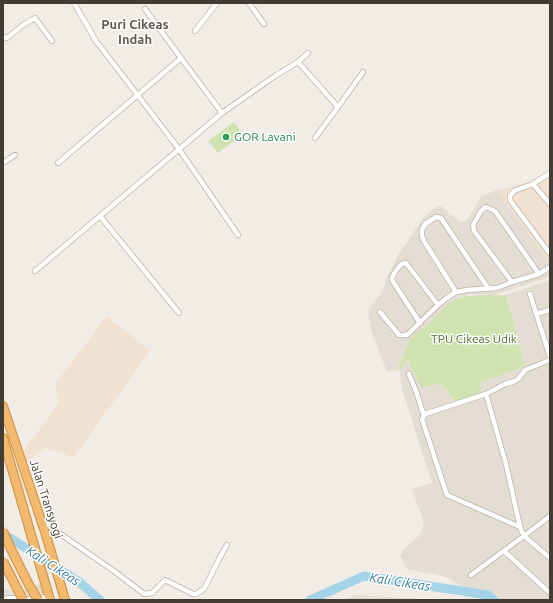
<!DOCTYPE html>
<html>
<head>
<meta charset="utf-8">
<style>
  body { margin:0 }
  #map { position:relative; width:553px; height:603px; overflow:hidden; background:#f1ece5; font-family:Ubuntu,sans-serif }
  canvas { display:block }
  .frame { position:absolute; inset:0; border:4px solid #423c35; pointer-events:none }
</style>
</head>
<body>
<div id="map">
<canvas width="553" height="603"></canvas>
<div class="frame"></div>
</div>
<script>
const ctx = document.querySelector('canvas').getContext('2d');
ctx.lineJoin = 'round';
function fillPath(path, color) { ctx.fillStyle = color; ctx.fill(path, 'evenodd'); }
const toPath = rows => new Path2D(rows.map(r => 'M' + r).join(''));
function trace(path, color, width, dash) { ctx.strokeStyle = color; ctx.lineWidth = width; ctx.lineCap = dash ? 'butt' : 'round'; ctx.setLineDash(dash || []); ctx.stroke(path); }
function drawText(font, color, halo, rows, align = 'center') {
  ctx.font = font + ' Ubuntu,sans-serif'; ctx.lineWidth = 3; ctx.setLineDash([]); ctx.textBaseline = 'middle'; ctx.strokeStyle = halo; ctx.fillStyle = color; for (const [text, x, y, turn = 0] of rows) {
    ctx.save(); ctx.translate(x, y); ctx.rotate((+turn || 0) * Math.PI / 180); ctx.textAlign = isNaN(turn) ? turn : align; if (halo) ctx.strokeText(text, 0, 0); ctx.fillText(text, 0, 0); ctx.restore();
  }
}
fillPath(toPath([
  [550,169,550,277,485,298,471,294,459,298,447,306,427,327,416,333,410,341,397,370,387,372,371,330,368,310,371,305,381,294,388,275,399,254,424,217,439,205,462,223,468,218,482,196,497,190,531,182],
  [550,280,550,600,490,600,468,591,447,577,407,569,400,556,404,549,421,534,424,523,412,489,432,483,402,389,400,371,408,359,441,383,459,406,482,395,478,383,525,366,506,295],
  [40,584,46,600,3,600,3,589,5,589,17,592],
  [355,595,436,600,344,600]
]), '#e4ddd3');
fillPath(toPath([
  [550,169,550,264,497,190,531,182],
  [107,316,150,351,74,457,45,448,25,464,22,453,59,403,55,384]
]), '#f1e1d1');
fillPath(toPath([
  [234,122,243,134,218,153,208,141],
  [506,295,525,366,479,383,482,395,459,406,441,383,421,388,408,359,400,371,398,368,410,340,415,333,428,325,444,308,455,300,466,296]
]), '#d0e2b0');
trace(toPath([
  [3,536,10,538,78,581,100,600],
  [310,600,364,576,488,595,494,600]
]), '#a5d4e9', 9);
const street = toPath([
  [74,3,96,41,179,149,238,235],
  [249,3,264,24],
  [145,9,181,58],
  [195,31,217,3],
  [3,37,7,38,23,25,35,18,52,41],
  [298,62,338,107,315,138],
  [338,107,363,72],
  [3,163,15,155],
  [58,163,181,58,222,113],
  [550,173,533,184,514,191,510,196,510,200,550,254],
  [533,184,550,204],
  [35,271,100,216],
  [512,282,474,231,473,225,481,211,486,207,495,211,539,274],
  [456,292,424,241,422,236,422,230,425,224,436,217,441,218,488,288],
  [530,294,550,357],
  [380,312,399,335,407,335,438,305,448,297,456,292,467,290,497,288,512,282,539,274,550,267],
  [179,313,100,216,222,113,275,76,298,62,308,53],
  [536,314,550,310],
  [420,323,392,280,392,278,395,272,401,264,406,263,438,305],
  [409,374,416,391,424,416],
  [486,394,506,464,520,527,524,536,550,558],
  [43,522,114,571,144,594,152,593,165,580,193,594,196,594,204,589,219,559,227,545],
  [520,527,447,495,422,419,425,414,486,394,505,384,515,381,518,379,525,370,550,360],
  [504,551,550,593],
  [471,575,524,536,550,516],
  [3,599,13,598,27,599,50,597]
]);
const highway = toPath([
  [3,406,46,535,65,600],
  [3,438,50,600]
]);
trace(street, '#bbb3a8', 6);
trace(highway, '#d08d40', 10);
trace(street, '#fff', 4.5);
trace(highway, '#f2ba6f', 8);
const highwayBridge = toPath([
  [3,531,11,549,28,583,38,600],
  [3,561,23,600]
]);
trace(highwayBridge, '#d08d40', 10, []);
trace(highwayBridge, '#f2ba6f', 8);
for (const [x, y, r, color] of [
  [226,137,4,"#2e9e5b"]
]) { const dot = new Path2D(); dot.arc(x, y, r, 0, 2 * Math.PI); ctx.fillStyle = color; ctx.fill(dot); trace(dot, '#fff', 1.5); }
drawText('12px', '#27864d', '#fff', [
  ["GOR Lavani",234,137]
], 'left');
drawText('12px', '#4c6f2d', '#fff', [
  ["TPU Cikeas Udik",474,339]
]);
drawText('12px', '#423c35', '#fff', [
  ["Jalan Transyogi",46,499,72]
]);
drawText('bold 13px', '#64594d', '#fff', [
  ["Puri Cikeas",135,25],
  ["Indah",135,40]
]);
drawText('italic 13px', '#367b9e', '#fff', [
  ["Kali Cikeas",53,566,33],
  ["Kali Cikeas",400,582,9]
]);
</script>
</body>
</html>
